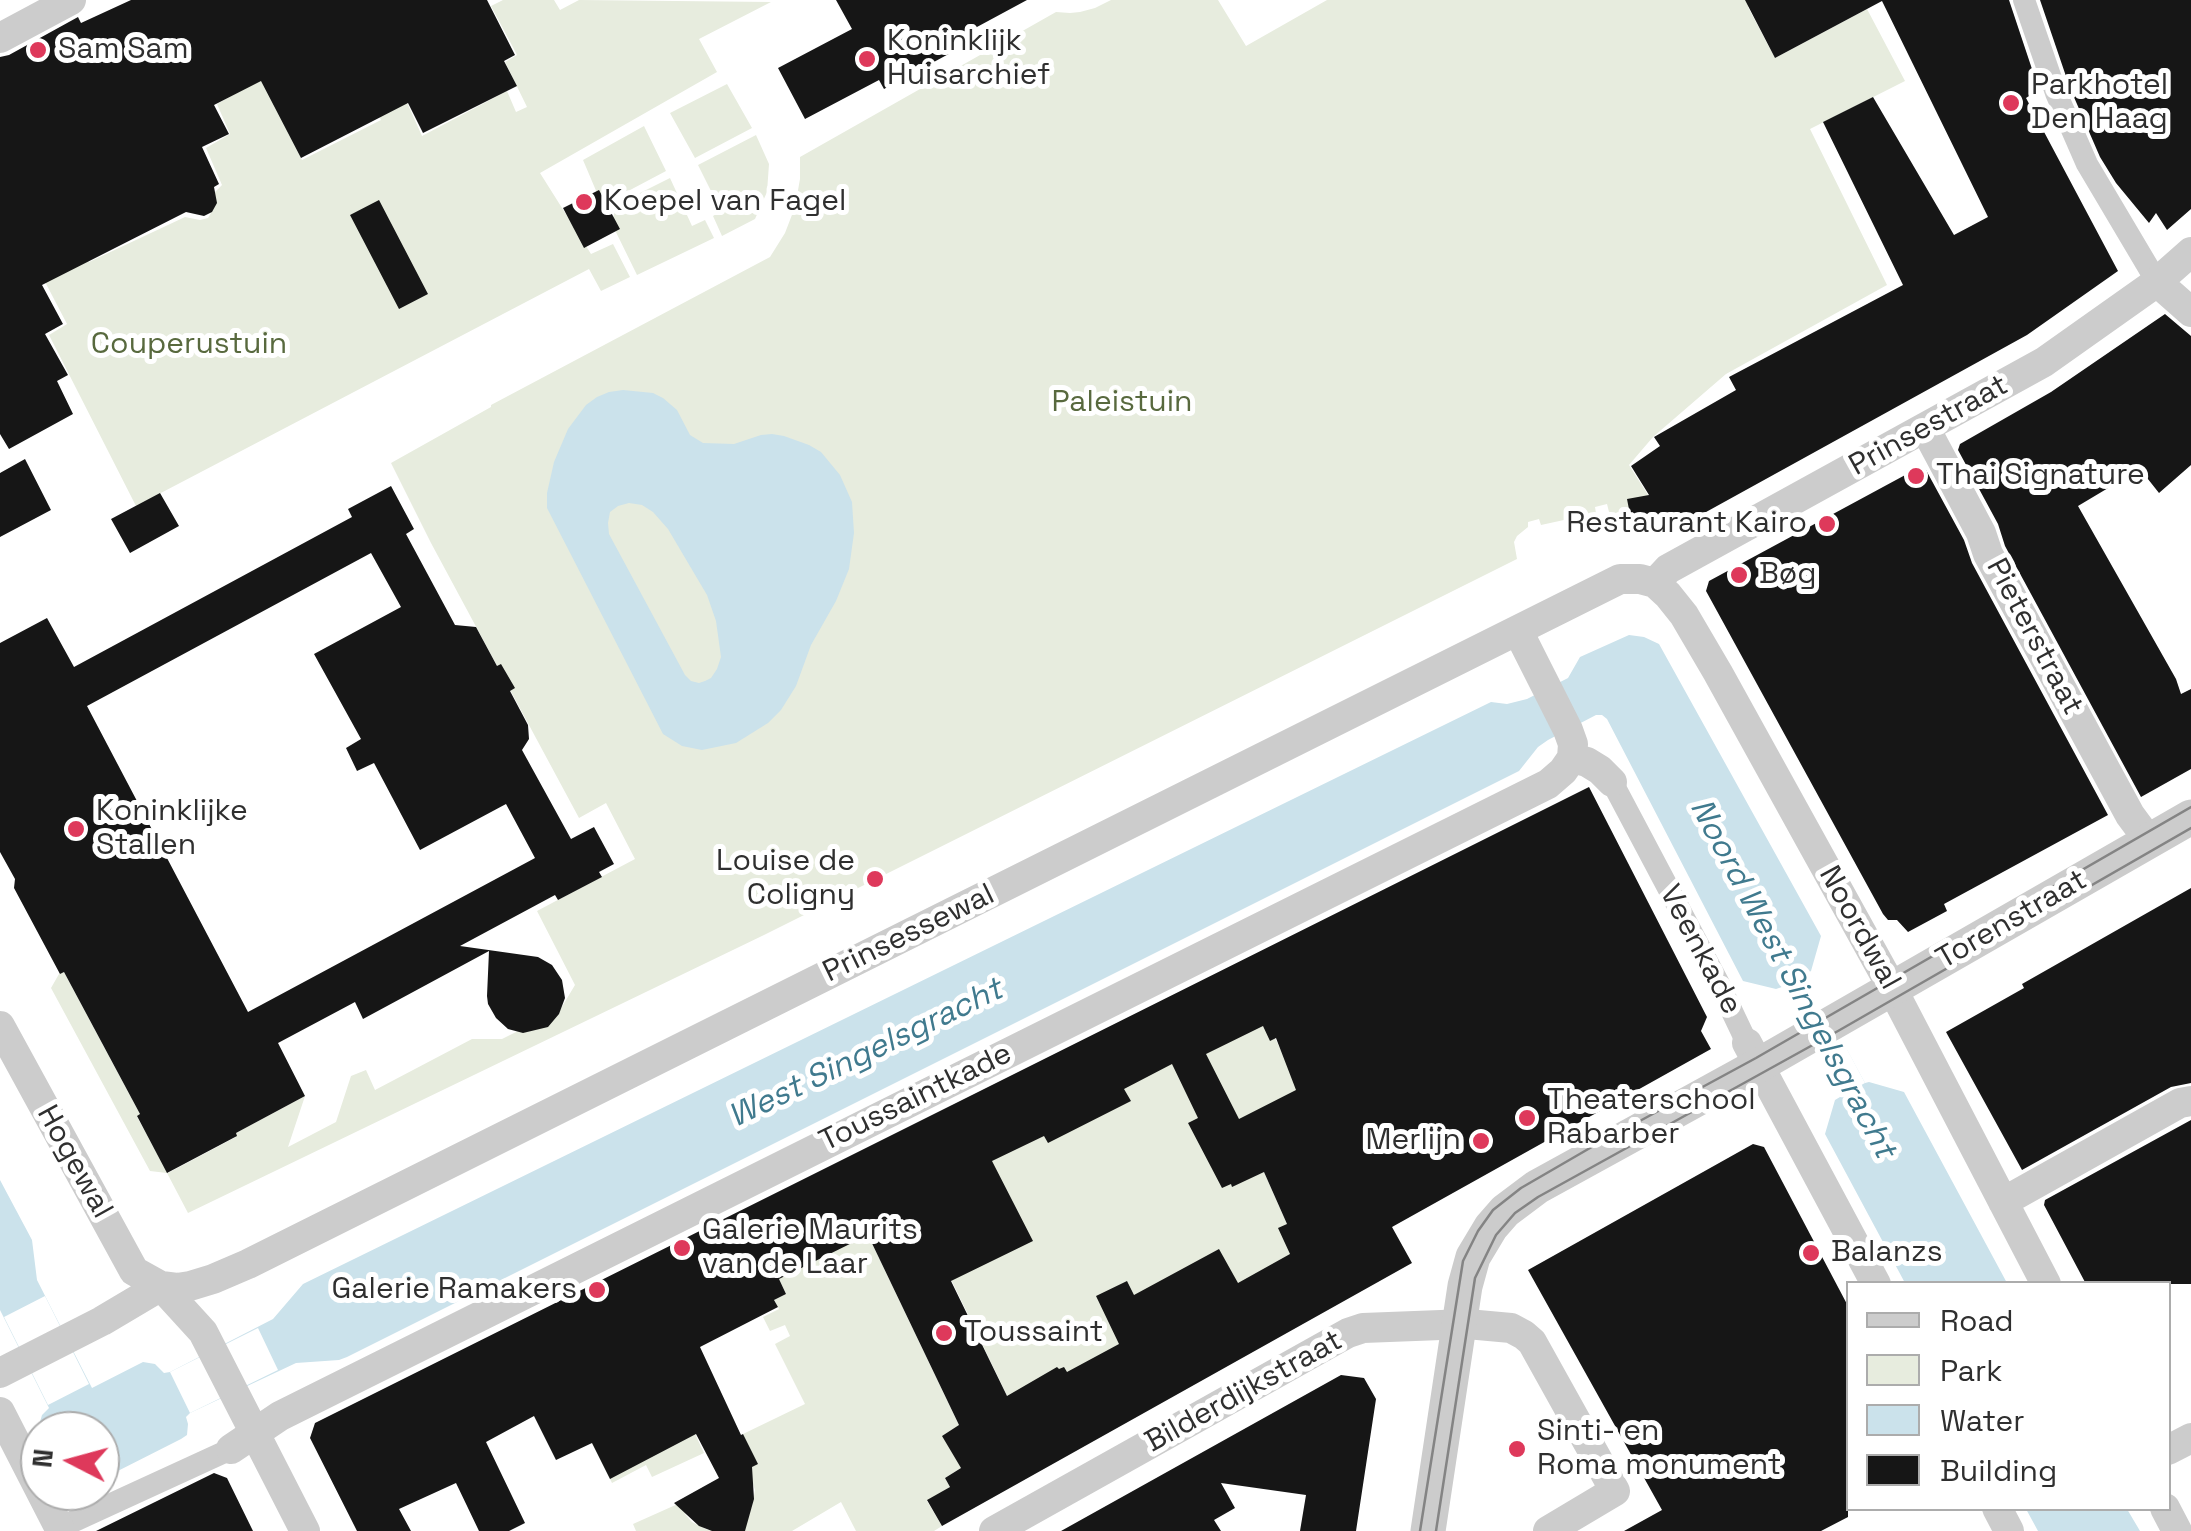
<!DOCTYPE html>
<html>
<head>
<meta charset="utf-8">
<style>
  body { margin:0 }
  #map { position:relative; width:2191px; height:1531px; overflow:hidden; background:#fff; font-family:"Space Grotesk",sans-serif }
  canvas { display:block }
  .legend { position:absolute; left:1846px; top:1281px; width:325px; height:230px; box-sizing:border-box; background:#fff; border:2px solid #acacac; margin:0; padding:12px 18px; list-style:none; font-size:30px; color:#2f2f2f }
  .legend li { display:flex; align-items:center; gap:20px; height:50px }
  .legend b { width:50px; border:2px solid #acacac }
  .north { position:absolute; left:20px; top:1411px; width:100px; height:100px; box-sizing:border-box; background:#fff; border:2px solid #acacac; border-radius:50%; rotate:276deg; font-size:28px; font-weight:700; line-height:40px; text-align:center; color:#2f2f2f }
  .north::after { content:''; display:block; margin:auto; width:35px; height:45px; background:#de395b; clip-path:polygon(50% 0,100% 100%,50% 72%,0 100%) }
</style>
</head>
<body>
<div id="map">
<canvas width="2191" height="1531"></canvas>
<ul class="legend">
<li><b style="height:12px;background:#ccc"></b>Road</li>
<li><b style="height:28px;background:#e7ecde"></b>Park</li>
<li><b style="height:28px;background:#cbe2eb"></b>Water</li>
<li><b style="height:28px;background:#161616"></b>Building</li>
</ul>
<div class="north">N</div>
</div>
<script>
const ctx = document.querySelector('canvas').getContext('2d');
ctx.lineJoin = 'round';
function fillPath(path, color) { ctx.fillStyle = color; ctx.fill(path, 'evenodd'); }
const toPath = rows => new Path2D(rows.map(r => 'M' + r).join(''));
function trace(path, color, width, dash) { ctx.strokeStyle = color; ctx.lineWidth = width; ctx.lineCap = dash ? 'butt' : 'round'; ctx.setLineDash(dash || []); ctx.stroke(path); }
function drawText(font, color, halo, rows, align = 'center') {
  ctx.font = font + ' "Space Grotesk",sans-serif'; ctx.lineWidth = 10; ctx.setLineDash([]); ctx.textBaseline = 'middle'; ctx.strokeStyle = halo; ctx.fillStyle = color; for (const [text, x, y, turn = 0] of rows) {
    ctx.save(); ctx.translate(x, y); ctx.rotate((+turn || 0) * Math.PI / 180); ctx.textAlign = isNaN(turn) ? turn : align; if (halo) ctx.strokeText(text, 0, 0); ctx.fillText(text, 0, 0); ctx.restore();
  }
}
fillPath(toPath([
  [503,0,554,0,560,10,579,0,771,2,699,39,717,72,540,173,591,254,613,244,630,277,601,291,589,269,136,506,49,335,67,324,42,276,0,148,89,262,185,217,200,220,208,218,215,206,213,194,222,185,206,148,230,134,217,104,262,79,302,160,381,120,351,62,391,67,422,136,507,91,516,112,527,107,505,62,517,55,491,6],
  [1111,0,1218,0,1246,46,1327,0,1759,0,1748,7,1775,58,1867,9,1905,81,1810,129,1887,285,1726,374,1653,437,1629,465,1669,528,1625,533,1623,522,1616,513,1609,512,1607,504,1595,507,1596,513,1541,525,1539,519,1528,522,1528,527,1517,536,1514,542,1517,559,764,935,188,1213,167,1173,150,1171,51,988,59,974,64,972,140,1114,137,1117,168,1173,236,1137,236,1133,305,1096,288,1147,336,1122,351,1076,366,1070,375,1090,472,1039,502,1039,560,1010,575,985,537,911,635,859,606,803,579,818,431,543,391,463,491,407,491,405,770,257,785,233,795,207,800,179,800,157,1056,12,1070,13,1080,12,1095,8],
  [727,84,752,128,695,158,670,113],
  [644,126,666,171,615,198,597,193,583,160],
  [756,135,769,164,767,192,755,219,722,236,713,216,721,211,698,165],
  [670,178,692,226,705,220,714,238,637,275,612,224,616,205],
  [1261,1013,1278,1044,1307,1108,1231,1184,1264,1172,1287,1224,1290,1254,1285,1265,1012,1406,908,1190],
  [868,1235,959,1425,961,1468,945,1478,950,1487,927,1501,942,1526,934,1531,856,1531,841,1502,792,1531,636,1531,633,1524,680,1503,685,1514,692,1522,708,1530,717,1531,748,1515,752,1507,755,1490,748,1469,743,1434,805,1404,775,1344,790,1336,785,1325,770,1331,763,1317,779,1309,774,1300,786,1294,775,1271],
  [682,1406,704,1453,652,1477,646,1465,612,1483,592,1443]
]), '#e7ecde');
fillPath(toPath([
  [623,390,653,393,663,398,677,410,690,435,703,443,734,444,761,435,772,434,784,436,809,445,821,452,840,475,852,502,854,533,849,569,836,601,811,645,796,686,781,710,768,723,736,743,702,750,682,746,663,734,547,508,547,493,554,462,568,429,586,405,597,397,609,392],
  [629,503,642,505,653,512,668,529,707,595,716,621,721,657,717,669,711,678,705,681,699,683,691,681,685,675,609,534,608,523,610,512,618,506],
  [1629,635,1644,637,1659,644,1821,936,1811,971,1806,974,1865,1083,1869,1082,1904,1092,2007,1283,1905,1283,1825,1134,1835,1100,1840,1097,1782,987,1776,989,1743,981,1607,719,1602,715,1596,715,1548,740,1538,747,1519,771,347,1357,339,1360,296,1363,190,1413,186,1417,188,1424,187,1435,181,1439,100,1480,100,1431,40,1431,40,1422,42,1415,49,1408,0,1310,0,1180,32,1240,37,1280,92,1388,143,1362,155,1364,164,1373,170,1372,273,1319,303,1284,1491,702,1507,704,1527,699,1568,678,1580,657],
  [2026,1509,2127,1509,2140,1531,2038,1531]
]), '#cbe2eb');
fillPath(toPath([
  [1807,974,1865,1083,1839,1097,1781,988],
  [45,1296,89,1384,48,1405,4,1317],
  [258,1328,278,1370,190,1413,170,1372]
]), '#fff');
fillPath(toPath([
  [131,0,487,0,515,55,504,61,517,86,423,133,408,103,301,158,261,81,214,105,229,134,202,147,219,184,214,187,217,203,212,212,204,216,186,212,42,285,63,324,45,334,68,375,57,381,73,414,9,449,0,434,0,57,9,55,78,17,81,23],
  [836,0,1027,0,951,41,956,50,884,89,879,80,805,119,778,68,852,29],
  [1745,0,2009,0,2040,93,2038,90,2026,98,2118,271,2027,335,1697,517,1633,530,1627,499,1649,495,1631,466,1660,446,1654,437,1736,390,1729,377,1903,285,1823,122,1873,97,1954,235,1988,217,1882,1,1775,58],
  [2040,0,2191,0,2191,209,2167,230,2156,213,2149,223,2116,183,2100,157,2070,88],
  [599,190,620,229,584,248,563,208],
  [379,200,428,294,399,309,350,215],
  [2165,314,2191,336,2191,465,2159,493,2140,469,2078,506,2176,679,2181,694,2191,689,2191,769,2141,797,2005,546,1998,524,1958,450,1960,444,2051,392],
  [25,459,51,510,0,537,0,473],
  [1920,467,1926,470,1964,540,1972,563,2108,815,1944,904,1947,911,1908,932,1897,920,1888,920,1883,914,1706,591,1709,581],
  [391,486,414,529,406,534,455,625,476,627,497,666,501,664,515,688,510,691,528,725,529,739,522,750,571,839,594,827,614,864,599,872,602,877,558,900,555,895,460,946,538,957,552,965,562,980,565,998,559,1014,548,1027,523,1033,508,1029,496,1018,488,1004,487,996,489,951,363,1019,355,1002,278,1043,305,1096,236,1133,237,1136,167,1173,137,1116,140,1114,64,972,60,974,14,888,15,879,0,852,0,643,47,618,74,667,352,517,348,509],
  [371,553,401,607,314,654,361,739,346,748,357,771,374,763,420,850,506,804,535,858,248,1012,87,706],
  [160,493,179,526,130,553,111,519],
  [1589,787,1707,1017,1701,1031,1711,1049,1392,1227,1412,1263,942,1526,927,1500,950,1487,945,1478,961,1468,942,1436,959,1425,868,1235,779,1279,786,1294,774,1300,778,1307,700,1347,741,1435,743,1434,758,1464,752,1467,754,1499,745,1531,712,1531,699,1526,674,1503,719,1478,696,1434,610,1479,592,1443,556,1460,534,1416,486,1442,525,1523,509,1531,479,1531,456,1483,399,1509,411,1531,357,1531,310,1438,315,1423],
  [1263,1026,1270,1041,1276,1038,1296,1090,1239,1119,1206,1054],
  [1172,1064,1198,1118,1188,1123,1222,1188,1231,1184,1232,1187,1264,1172,1287,1224,1278,1228,1290,1254,1238,1283,1219,1249,1134,1295,1127,1281,1096,1296,1119,1344,1067,1372,1064,1367,1059,1369,1057,1367,1007,1396,951,1281,1033,1241,992,1161,1044,1136,1048,1143,1131,1101,1124,1089],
  [2191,888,2191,1083,2171,1087,2022,1170,1946,1032,2024,988,2022,984],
  [2191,1120,2191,1284,2086,1284,2044,1205,2045,1200],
  [1753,1144,1764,1147,1848,1306,1848,1517,1821,1531,1624,1531,1662,1510,1528,1270],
  [1341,1375,1364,1378,1376,1399,1356,1531,1300,1531,1306,1495,1221,1483,1235,1508,1214,1520,1221,1531,1061,1531],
  [214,1473,227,1478,253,1531,96,1531]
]), '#161616');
trace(toPath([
  [2024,0,2056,93,2087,164,2157,282],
  [1612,782,1719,984,1747,1043],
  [59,1528,231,1449]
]), '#ccc', 22);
trace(toPath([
  [0,38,71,0],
  [2157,282,2191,312],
  [1925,428,1981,533,1988,554,2047,662,2130,815,2150,842],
  [1655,583,1668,569,2044,362,2157,282,2191,252],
  [1518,631,1568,730,1573,744,1572,758],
  [1572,758,1587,762,1600,770,1612,782],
  [0,1026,134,1271,161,1286,177,1288,190,1286,213,1279,248,1264,1620,579,1640,579,1655,583,1668,595,1684,615,1718,673,1885,975,2046,1284],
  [1747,1043,1876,1284],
  [2003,1202,2180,1103,2191,1101],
  [161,1286,203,1332,305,1531],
  [0,1373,102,1321,161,1286],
  [0,1412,61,1531],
  [231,1449,280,1416,1548,784,1563,771,1572,758],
  [2168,1450,2191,1438],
  [1997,1508,2009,1531],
  [2165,1508,2177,1531],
  [994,1531,1348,1333,1363,1328,1467,1324,1511,1328,1524,1335,1532,1342,1615,1491,1548,1531]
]), '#ccc', 30);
trace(toPath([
  [1428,1531,1465,1286,1473,1257,1491,1227,1505,1211,1537,1187,1759,1065,2191,817]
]), '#ccc', 35);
trace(toPath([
  [1420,1531,1463,1261,1478,1231,1493,1210,1521,1188,1590,1148,1756,1058,2191,807],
  [1436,1531,1475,1278,1496,1235,1515,1213,1538,1197,1838,1031,2191,828]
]), '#848484', 2.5);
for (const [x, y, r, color] of [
  [38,50,10,"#de395b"],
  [867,59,10,"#de395b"],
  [2011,103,10,"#de395b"],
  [584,202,10,"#de395b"],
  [1916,476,10,"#de395b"],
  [1827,524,10,"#de395b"],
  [1739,575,10,"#de395b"],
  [76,829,10,"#de395b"],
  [875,879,10,"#de395b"],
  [1527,1118,10,"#de395b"],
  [1481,1141,10,"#de395b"],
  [682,1248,10,"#de395b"],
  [1811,1253,10,"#de395b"],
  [597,1290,10,"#de395b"],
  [944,1333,10,"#de395b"],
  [1517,1449,10,"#de395b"]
]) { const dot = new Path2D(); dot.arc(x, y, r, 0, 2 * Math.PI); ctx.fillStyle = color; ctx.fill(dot); trace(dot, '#fff', 4); }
drawText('30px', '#2f2f2f', '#fff', [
  ["Koninklijk",887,42],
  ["Huisarchief",887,76],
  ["Sam Sam",58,50],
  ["Parkhotel",2031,86],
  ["Den Haag",2031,120],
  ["Koepel van Fagel",604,202],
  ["Thai Signature",1936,476],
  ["Restaurant Kairo",1807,524,"right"],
  ["Bøg",1759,575],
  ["Koninklijke",96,812],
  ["Stallen",96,846],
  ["Louise de",855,862,"right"],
  ["Coligny",855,896,"right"],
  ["Theaterschool",1547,1101],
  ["Rabarber",1547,1135],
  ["Merlijn",1461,1141,"right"],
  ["Galerie Maurits",702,1231],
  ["van de Laar",702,1265],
  ["Balanzs",1831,1253],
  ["Galerie Ramakers",577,1290,"right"],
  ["Toussaint",964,1333],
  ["Sinti- en",1537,1432],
  ["Roma monument",1537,1466]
], 'left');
drawText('30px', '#58693e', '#fff', [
  ["Couperustuin",189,345],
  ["Paleistuin",1122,403]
]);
drawText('30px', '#2f2f2f', '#fff', [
  ["Prinsestraat",1929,426,-29],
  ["Pieterstraat",2034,637,62],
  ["Torenstraat",2012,920,-30],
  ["Noordwal",1859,928,61],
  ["Prinsessewal",909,934,-26],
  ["Veenkade",1700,950,62],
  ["Toussaintkade",916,1098,-26],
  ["Hogewal",74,1162,61],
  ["Bilderdijkstraat",1244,1392,-29]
]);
drawText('italic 32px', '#407a8e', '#fff', [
  ["Noord West Singelsgracht",1792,979,62],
  ["West Singelsgracht",866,1054,-26]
]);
</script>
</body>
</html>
